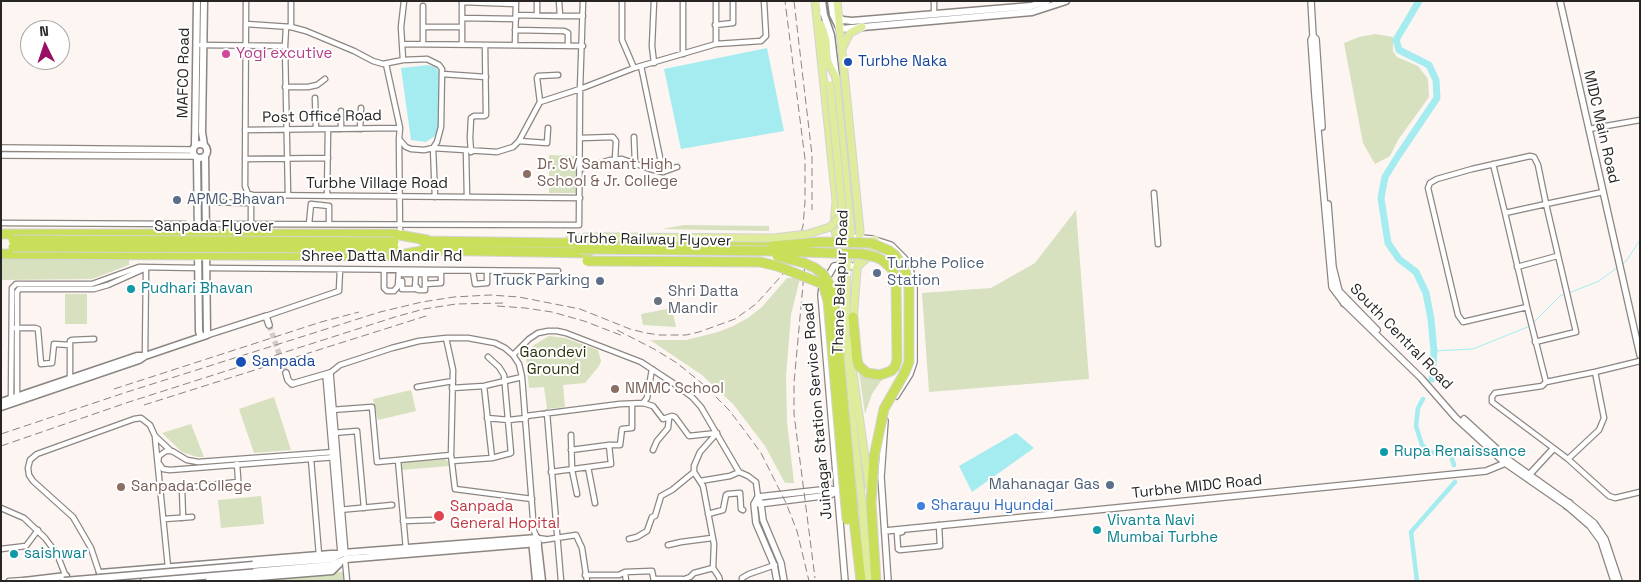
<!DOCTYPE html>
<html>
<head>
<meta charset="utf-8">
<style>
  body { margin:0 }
  #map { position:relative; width:1641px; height:582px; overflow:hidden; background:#fcf5f1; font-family:"Space Grotesk",sans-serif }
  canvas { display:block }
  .frame { position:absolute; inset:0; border:2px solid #282624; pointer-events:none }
  .north { position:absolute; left:20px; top:20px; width:50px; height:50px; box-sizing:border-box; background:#fff; border:1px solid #a9a8a7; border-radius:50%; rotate:356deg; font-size:14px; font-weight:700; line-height:20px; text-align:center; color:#282624 }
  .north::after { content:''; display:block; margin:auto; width:18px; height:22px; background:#990f63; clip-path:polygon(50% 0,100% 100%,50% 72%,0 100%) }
</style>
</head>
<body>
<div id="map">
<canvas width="1641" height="582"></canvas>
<div class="frame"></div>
<div class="north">N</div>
</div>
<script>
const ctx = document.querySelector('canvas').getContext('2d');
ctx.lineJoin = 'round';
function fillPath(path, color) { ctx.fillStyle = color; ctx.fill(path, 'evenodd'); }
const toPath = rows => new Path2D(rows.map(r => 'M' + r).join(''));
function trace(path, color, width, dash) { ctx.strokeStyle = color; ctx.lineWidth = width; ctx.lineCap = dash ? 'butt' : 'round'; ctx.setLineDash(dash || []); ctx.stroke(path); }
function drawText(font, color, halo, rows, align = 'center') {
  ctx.font = font + ' "Space Grotesk",sans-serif'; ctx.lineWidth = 4; ctx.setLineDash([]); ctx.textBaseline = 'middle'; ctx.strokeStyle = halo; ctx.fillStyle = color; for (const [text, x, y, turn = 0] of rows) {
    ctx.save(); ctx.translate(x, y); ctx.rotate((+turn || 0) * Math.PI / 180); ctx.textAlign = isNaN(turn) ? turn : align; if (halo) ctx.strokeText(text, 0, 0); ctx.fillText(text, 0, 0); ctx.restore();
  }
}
fillPath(toPath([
  [1375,34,1393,37,1393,51,1397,57,1418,66,1428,79,1429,97,1398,140,1390,156,1375,164,1363,143,1344,43,1359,37],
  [549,155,578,156,577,193,549,193],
  [1076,210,1089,379,929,392,922,293,991,288,1035,263],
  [684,225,769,226,769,231,662,229],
  [1,259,129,259,129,265,92,279,1,280],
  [787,278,800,278,791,315,786,376,787,422,794,483,785,483,765,446,733,404,702,375,650,340,686,340,718,332,733,326,748,318,762,307],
  [65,294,87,294,87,324,65,324],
  [672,308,676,327,643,325,641,314],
  [549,336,565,338,598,350,601,361,599,366,585,383,563,385,565,407,547,409,544,387,529,388,526,358,529,350,534,345],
  [859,372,871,379,883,378,872,394,865,414],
  [411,390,416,411,378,420,373,399],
  [274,397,291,450,254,453,239,409],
  [191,424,204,457,197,457,182,452,162,433],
  [444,459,448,461,449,466,401,470,402,464,404,462],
  [261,496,264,524,221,528,218,500],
  [343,572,344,581,270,581,270,578]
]), '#d7e0bf');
fillPath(toPath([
  [767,48,784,131,681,149,664,69],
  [428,65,435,67,440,73,438,134,426,142,411,140,401,68],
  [1016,433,1034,448,972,492,959,466]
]), '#a5ecf1');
trace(toPath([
  [1621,265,1627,260,1640,240],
  [1569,293,1599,281,1618,267],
  [1533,323,1560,296,1565,294],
  [1434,351,1473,349,1530,326]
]), '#a5ecf1', 1);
trace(toPath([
  [1423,399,1418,408,1416,426,1422,445,1433,453,1450,453,1454,465],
  [1417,581,1411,532,1455,482]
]), '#a5ecf1', 4.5);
trace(toPath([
  [1419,1,1396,40,1399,50,1429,65,1436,80,1437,98,1398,156,1385,177,1381,198,1388,243,1399,259,1416,272,1426,293,1431,319,1434,351,1432,379]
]), '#a5ecf1', 7);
trace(toPath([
  [269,325,286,373]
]), '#d2ccc8', 5.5, [5.5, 3]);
const minor = toPath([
  [246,1,245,186,248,194,253,195,580,198],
  [622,1,622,40,634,68],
  [654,1,652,46,654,63],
  [934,1,934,14],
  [462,2,516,4],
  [516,15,560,16,559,1],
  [537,15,537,1],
  [560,16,583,16],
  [462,18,516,19],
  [246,24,291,27,306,31,354,51,373,61,383,64,403,60,401,27,404,1],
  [715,25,733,23,733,1],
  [423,27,462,27],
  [515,30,564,31,568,33,568,46],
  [402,44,583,46],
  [423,44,423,6],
  [462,44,462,1],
  [716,44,716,1],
  [201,45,285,46],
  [515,45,516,1],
  [683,54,683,1],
  [386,64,400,128,399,139,406,147,411,149,424,150,433,148,437,142,441,127,442,69,439,65,427,59,403,60],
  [641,66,663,172],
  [442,74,486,77],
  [285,87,308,87,317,85,325,79],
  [315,98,316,129],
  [540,102,537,78,538,76,558,75],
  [341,111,341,129],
  [360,129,361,108],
  [1589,129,1640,120],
  [245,130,400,128],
  [634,137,635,163],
  [581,138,613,137,616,141,615,160],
  [399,139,400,236],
  [519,141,547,143,548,128],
  [466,151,467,197],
  [471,152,470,138,471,118,474,116,484,116,486,115,485,45],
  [245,159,328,158],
  [1493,164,1505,213],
  [580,169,610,160,622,159,650,169,663,172,677,167],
  [1603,192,1546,204,1538,165,1534,157,1530,156,1472,169,1437,179,1430,183,1428,188,1458,315,1463,322,1527,307,1546,382,1542,386,1495,393,1492,397,1492,402,1568,459,1609,496,1615,498,1640,492],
  [1154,193,1158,244],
  [288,195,285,46,286,27,291,27,291,1],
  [327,196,328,129],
  [435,197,433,148,497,152,513,147,519,141,540,102,580,89,634,68,716,44,761,41,766,36,764,1],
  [206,202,250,203,251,204,251,224],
  [1,223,185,224],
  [204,224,579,225,580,89,583,1],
  [309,224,311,204,329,206,329,224],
  [1517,267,1557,256],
  [207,268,558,271],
  [384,270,384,288,387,291,394,291,398,286,399,270],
  [473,271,475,284,487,283,487,271],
  [402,274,416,274],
  [417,274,441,274],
  [402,281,402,289,415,289,416,270],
  [425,284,441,283,441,270],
  [417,287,418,290,425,290,425,270],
  [1527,307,1505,213,1546,204,1576,332,1535,342],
  [266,316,339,291,340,269],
  [15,328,35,328,38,329,41,364,52,363,54,344,70,345],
  [446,338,453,370,451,455,455,489,532,499],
  [513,355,529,339,538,333,548,331,557,331,566,333,641,362,673,383,692,397,701,407,739,472,748,476,756,482,758,497],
  [145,356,146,268],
  [1595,372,1640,361],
  [330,373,340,365,392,348,419,341,446,338,468,338,495,343,505,348,513,355,519,364,522,377,534,531,537,538,545,539],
  [70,380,70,341,72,340,94,339],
  [1546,382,1595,372,1604,418,1599,430,1568,459],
  [484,386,492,458],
  [417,387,453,381],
  [452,388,484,386,522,377],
  [17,399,17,292,19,289,94,289,108,285,146,268],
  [11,400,12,288,16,284,92,284,139,267,198,268],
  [643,403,653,406,663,419,672,416,675,417,689,436,717,433],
  [331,410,372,407,377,462,451,455],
  [547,413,561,581],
  [526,416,620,404,643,403,647,398,652,369],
  [487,418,509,420,526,418],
  [333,433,357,431,364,508],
  [717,433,700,452,694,466,694,472,703,486,714,544,713,568,719,577,720,581],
  [571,435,572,470,577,494],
  [155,437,168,567],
  [571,450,609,445],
  [653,450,657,441,668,428,669,418],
  [334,452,198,462,187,460,172,451,166,451,159,456,158,462,163,469,170,470,336,457],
  [311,459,319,555],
  [398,460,406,549],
  [452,461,492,458,511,453,504,375,499,367,488,357],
  [237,464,239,492],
  [588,467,595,503],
  [551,472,611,464,609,445,620,445,622,429,632,428,632,404],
  [700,481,730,476,739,472],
  [1,508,24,518,45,538,57,554,66,577],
  [339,510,392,505],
  [708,514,723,510,726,495,728,494,740,493,741,509,743,510],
  [183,518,182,488,238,482],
  [164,519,192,517],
  [403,521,433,520],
  [902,532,897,533,898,549,900,550,940,546,939,525],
  [629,539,637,537,647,531,652,517,655,516,661,496,672,490,694,472],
  [543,540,576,535,582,548,587,581],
  [668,545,681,542,712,538],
  [1,549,26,546,38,530],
  [345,560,347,581],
  [625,572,626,581],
  [100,575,91,548,73,517,33,481,29,475,28,468,30,460,37,454,134,419,141,418,150,425,155,436,171,451],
  [585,575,619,575,625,572,652,571,654,581],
  [654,579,682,579],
  [9,581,25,580],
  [679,581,690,577,694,573,713,568],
  [742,581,742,578,749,574,775,565]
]);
const tertiary = toPath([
  [1311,1,1313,36,1311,40,1315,96,1332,287,1344,303,1421,378,1456,418,1505,463,1567,506,1590,526,1601,541,1614,581],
  [1560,1,1640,355],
  [1313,36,1316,39,1322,127],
  [1,148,193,150],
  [1,155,195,156],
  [1328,204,1333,267,1339,291,1377,330],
  [848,238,850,237,872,239,891,245,905,259,910,268,914,287,914,362,910,374,896,396],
  [207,335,266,316,269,325],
  [286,373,288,380,292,384,330,373,345,554],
  [326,375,341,554],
  [1464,419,1510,461,1569,503,1594,523,1605,539,1619,581],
  [885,421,881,477,888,581],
  [1529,475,1553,449],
  [758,497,761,504,763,520,781,563,784,581],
  [758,497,754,504,756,523,774,565,777,581],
  [758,497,830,489,837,491],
  [759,504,830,495,837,491],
  [885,531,1486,471,1508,462],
  [845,581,821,295,822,287,834,266,848,264,856,268]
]);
const secondary = toPath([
  [822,1,824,15],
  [831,1,833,15,840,29,1032,12,1066,1],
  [823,12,831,35,836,76],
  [835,16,843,20,852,21,1031,6,1047,1],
  '193 151a7 7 0 1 1 14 0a7 7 0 1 1-14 0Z',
  [204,145,202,132,204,1],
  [195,146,197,1],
  [205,156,206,236],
  [197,158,198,236],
  [198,251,199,331,201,337],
  [1344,303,1347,300],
  [1,402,137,356,145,356,207,335,206,251],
  [1,407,139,360,145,356],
  [1567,506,1569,503],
  [532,540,536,581],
  [253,565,331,559,343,553,537,538,542,581],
  [100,573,331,554,340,554],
  [24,581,66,576],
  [144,581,332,565,346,559,538,543],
  [209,581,332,571,339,564]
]);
const primary = toPath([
  [815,1,836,201,834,226,842,263,847,272],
  [837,1,860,231,853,322],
  [821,25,826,40,827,65],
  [843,47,850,33,862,27],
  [828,62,836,78,851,232,847,267,845,360,862,503,868,581],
  [567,241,587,237,605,237],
  [856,268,866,259,875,240],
  [852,340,851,359,869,486]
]);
const motorway = toPath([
  [1,234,394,234,427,240],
  [423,241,773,246],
  [423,250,588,253],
  [1,254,394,256,427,250],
  [853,317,857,360],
  [874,457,871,503,876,581],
  [854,520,861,581]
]);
trace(minor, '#8c8682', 7);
trace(tertiary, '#8c8682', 8);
trace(secondary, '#8c8682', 9);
trace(primary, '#d4d4d3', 9);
trace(motorway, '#d4d4d3', 11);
trace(minor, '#fff', 4.5);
trace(tertiary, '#fff', 5.5);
trace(secondary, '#fff', 6);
trace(primary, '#dfec9c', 7);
trace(motorway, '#c9df5a', 9);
trace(toPath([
  [794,1,812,155,812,210],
  [808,230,794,383,794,414,815,578],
  [497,306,525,308,552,312,584,321,623,336],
  [617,330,654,349,677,363,704,385,729,410,745,431,761,453,786,503,797,531,809,581],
  [114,389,321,322,359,312],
  [144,405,426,316],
  [1,434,127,392,380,312,422,302,454,297,490,295,519,297,580,309,630,329,646,333,660,335,686,335,699,332,735,319,756,304,783,274,795,251,803,226,805,202,805,159,785,1],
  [1,446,129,402,395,317,424,309,456,304,504,303]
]), '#8a8683', 1, [8, 4]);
const secondaryBridge = toPath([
  [64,581,253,565]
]);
const primaryBridge = toPath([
  [605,237,773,238,808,234,830,227,839,218,842,207,830,85]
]);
const motorwayBridge = toPath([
  [13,240,394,242],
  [773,246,821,242,871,243,888,250,895,255,905,270,909,288,909,362,905,372,884,409,874,457],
  [13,247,394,248],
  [580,249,773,251,862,254,876,257,882,260,892,269,896,280,897,360,895,367,891,371,880,375,867,373,859,366,857,360],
  [777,256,804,263,815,268,823,274,833,290,854,520],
  [587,261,760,262,777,266,823,284,828,301,847,520]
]);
trace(secondaryBridge, '#8c8682', 9, []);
trace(primaryBridge, '#d4d4d3', 9, []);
trace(motorwayBridge, '#d4d4d3', 11, []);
trace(secondaryBridge, '#fff', 6);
trace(primaryBridge, '#dfec9c', 7);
trace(motorwayBridge, '#c9df5a', 9);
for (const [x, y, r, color] of [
  [226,54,5,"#d1479c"],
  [848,62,5,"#1a4fb4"],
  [527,174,5,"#8d6e63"],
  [177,200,5,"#5c6f8a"],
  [877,273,5,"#5c6f8a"],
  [600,281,5,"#5c6f8a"],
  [131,289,5,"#0f9aa8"],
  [658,301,5,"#6b7280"],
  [241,362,6,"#1a4fb4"],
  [615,389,5,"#8d6e63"],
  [1384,452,5,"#0f9aa8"],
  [1110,485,5,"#5c6f8a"],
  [121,487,5,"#8d6e63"],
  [921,506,5,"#3f7fe0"],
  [439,516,6,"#e0444e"],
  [1097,530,5,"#0f9aa8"],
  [14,554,5,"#0f9aa8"]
]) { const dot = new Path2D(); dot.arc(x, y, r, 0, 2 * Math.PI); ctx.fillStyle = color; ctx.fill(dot); trace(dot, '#fff', 2); }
drawText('15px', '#b23c85', '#fff', [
  ["Yogi excutive",236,54]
], 'left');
drawText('15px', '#164399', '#fff', [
  ["Turbhe Naka",858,62],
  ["Sanpada",252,362]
], 'left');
drawText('15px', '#282624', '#fff', [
  ["MAFCO Road",184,73,-89],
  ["Post Office Road",322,117,-1],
  ["MIDC Main Road",1601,127,77],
  ["Turbhe Village Road",377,184],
  ["Sanpada Flyover",214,227],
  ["Turbhe Railway Flyover",649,240,1],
  ["Shree Datta Mandir Rd",382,257],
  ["Thane Belapur Road",841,282,-88],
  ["South Central Road",1401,337,46],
  ["Juinagar Station Service Road",818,411,-95],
  ["Turbhe MIDC Road",1197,487,-6]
]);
drawText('15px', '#785e54', '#fff', [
  ["Dr. SV Samant High",537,165],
  ["School & Jr. College",537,182],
  ["NMMC School",625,389],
  ["Sanpada College",131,487]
], 'left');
drawText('15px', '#4e5e75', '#fff', [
  ["APMC Bhavan",187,200],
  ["Turbhe Police",887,264],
  ["Station",887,281],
  ["Truck Parking",590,281,"right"],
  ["Mahanagar Gas",1100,485,"right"]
], 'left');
drawText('15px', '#0d838f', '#fff', [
  ["Pudhari Bhavan",141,289],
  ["Rupa Renaissance",1394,452],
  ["Vivanta Navi",1107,521],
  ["Mumbai Turbhe",1107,538],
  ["saishwar",24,554]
], 'left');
drawText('15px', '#5b616d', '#fff', [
  ["Shri Datta",668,292],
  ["Mandir",668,309]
], 'left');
drawText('15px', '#2c330b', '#fff', [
  ["Gaondevi",553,353],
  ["Ground",553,370]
]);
drawText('15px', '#366cbe', '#fff', [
  ["Sharayu Hyundai",931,506]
], 'left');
drawText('15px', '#be3a42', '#fff', [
  ["Sanpada",450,507],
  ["General Hopital",450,524]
], 'left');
</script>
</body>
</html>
